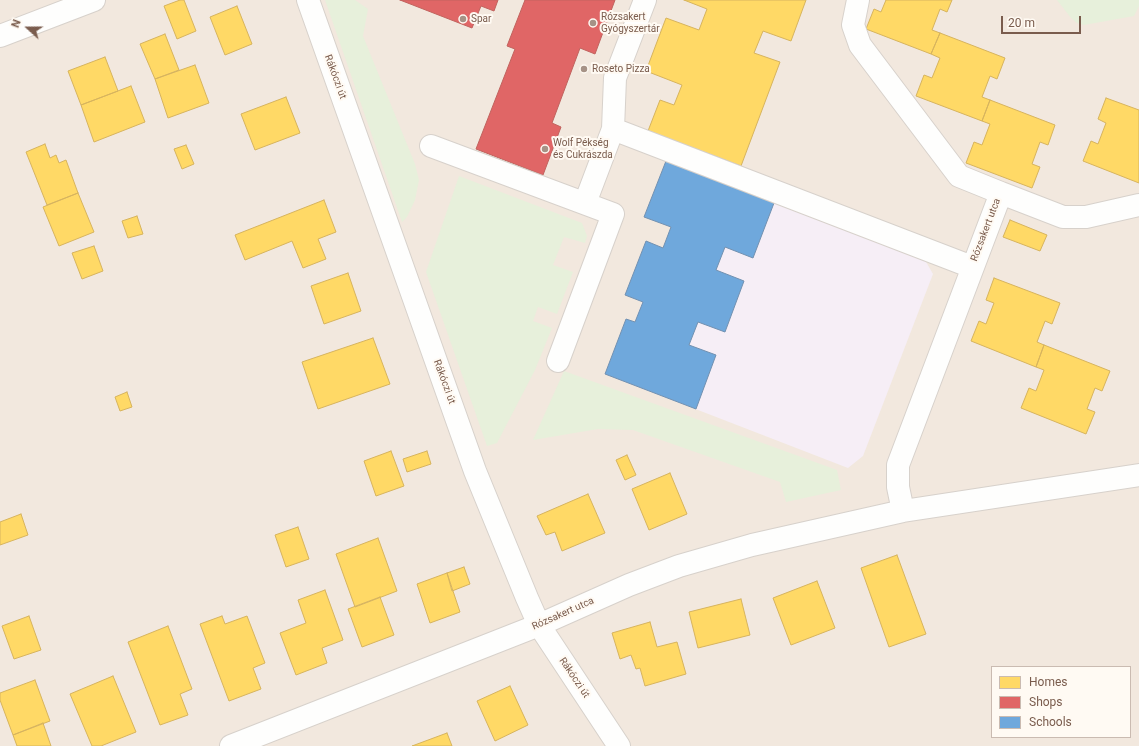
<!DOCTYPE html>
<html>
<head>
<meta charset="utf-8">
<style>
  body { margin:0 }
  #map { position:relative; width:1139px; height:746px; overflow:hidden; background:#f9f5f0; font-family:Roboto,sans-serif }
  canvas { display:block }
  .legend { position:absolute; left:991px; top:666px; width:140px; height:72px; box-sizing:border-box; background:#fffaf3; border:1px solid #cabbb1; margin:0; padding:5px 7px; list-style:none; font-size:12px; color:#7a5c4d }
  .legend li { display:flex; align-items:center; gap:8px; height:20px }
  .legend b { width:20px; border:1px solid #cabbb1 }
  .north { position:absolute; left:8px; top:8px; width:40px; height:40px; -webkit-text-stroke:3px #fffaf3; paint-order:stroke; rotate:291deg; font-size:11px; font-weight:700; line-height:16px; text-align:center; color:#7a5c4d }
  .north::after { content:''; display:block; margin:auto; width:14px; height:18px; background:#7a5c4d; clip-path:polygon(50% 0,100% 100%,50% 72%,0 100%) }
  .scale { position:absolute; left:1001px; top:16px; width:80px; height:18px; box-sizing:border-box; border:2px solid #7a5c4d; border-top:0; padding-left:5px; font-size:12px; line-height:14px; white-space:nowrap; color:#7a5c4d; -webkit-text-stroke:3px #fffaf3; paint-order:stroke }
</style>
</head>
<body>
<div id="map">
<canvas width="1139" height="746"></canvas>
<ul class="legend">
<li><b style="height:11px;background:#ffd966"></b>Homes</li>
<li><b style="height:11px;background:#e06666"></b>Shops</li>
<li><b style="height:11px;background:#6fa8dc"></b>Schools</li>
</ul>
<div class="north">N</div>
<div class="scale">20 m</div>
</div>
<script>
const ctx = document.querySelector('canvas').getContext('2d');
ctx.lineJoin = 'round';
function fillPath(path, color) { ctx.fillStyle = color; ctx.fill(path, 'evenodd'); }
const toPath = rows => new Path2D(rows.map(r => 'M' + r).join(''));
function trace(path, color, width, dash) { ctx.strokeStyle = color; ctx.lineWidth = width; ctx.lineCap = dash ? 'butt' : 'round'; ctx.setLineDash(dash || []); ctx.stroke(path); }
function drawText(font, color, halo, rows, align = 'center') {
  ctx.font = font + ' Roboto,sans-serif'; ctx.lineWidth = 4; ctx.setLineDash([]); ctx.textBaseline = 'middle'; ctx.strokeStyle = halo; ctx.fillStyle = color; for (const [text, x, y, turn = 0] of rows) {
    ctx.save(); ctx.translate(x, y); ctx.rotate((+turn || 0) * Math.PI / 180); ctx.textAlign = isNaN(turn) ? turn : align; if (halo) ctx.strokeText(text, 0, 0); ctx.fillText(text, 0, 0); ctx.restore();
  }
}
fillPath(toPath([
  [0,0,1139,0,1139,746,0,746],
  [992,667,1130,667,1130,737,992,737]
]), '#f2e8de');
fillPath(toPath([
  [666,161,925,260,933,274,863,456,848,468,605,374,626,319,635,322,642,302,625,295,646,241,663,248,671,227,644,217]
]), '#f6eef6');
fillPath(toPath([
  [325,0,355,0,368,9,363,36,415,164,419,180,415,200,407,217,402,222],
  [1057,0,1139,0,1139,6,1134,16,1084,25,1077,23,1071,18],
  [459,176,582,223,587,236,585,243,564,237,553,265,573,272,557,314,538,307,533,321,552,328,535,370,497,443,487,446,426,272],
  [564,371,837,470,841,490,786,502,780,482,633,430,598,429,533,440]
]), '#e7f0db');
const homes = toPath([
  [180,0,184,0,196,31,177,39,164,6,180,0],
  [684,0,806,0,791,41,763,31,754,53,780,62,741,166,648,131,660,100,674,105,682,85,646,71,666,18,699,30,707,9,684,0],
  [886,0,952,0,947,12,940,9,932,30,940,33,931,54,866,29,874,9,881,12,886,0],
  [237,6,252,44,225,55,210,17,237,6],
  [940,33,1005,58,997,79,990,76,982,97,990,100,982,121,916,96,924,75,932,78,940,58,931,54,940,33],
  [165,34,179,70,155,79,140,44,165,34],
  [105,57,118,91,81,105,68,71,105,57],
  [195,65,209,103,168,118,155,79,195,65],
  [131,86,145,122,94,142,81,105,131,86],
  [286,97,300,133,255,150,241,114,286,97],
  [1106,98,1139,110,1139,183,1083,161,1091,141,1098,144,1106,123,1098,119,1106,98],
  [990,100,1055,125,1048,145,1040,142,1032,164,1040,167,1032,188,966,163,974,142,982,145,990,124,982,121,990,100],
  [45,144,50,158,56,155,59,163,66,160,78,193,47,205,26,152,45,144],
  [186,145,194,164,182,169,174,149,186,145],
  [78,193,94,232,59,246,43,207,78,193],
  [324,200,336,232,318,239,326,259,303,268,292,241,245,260,235,235,324,200],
  [137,216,143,234,128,238,122,221,137,216],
  [1010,220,1047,235,1040,251,1003,237,1010,220],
  [94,246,103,271,82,279,72,253,94,246],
  [348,273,361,311,324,324,311,286,348,273],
  [994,278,1060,303,1052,324,1045,321,1037,342,1044,345,1036,367,971,341,979,321,986,324,994,303,986,300,994,278],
  [373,338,390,384,318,409,302,362,373,338],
  [1044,345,1110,371,1102,391,1095,388,1087,409,1095,412,1086,434,1021,408,1029,388,1036,391,1044,370,1036,367,1044,345],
  [127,392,132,407,120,411,115,397,127,392],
  [391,451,404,486,376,496,364,461,391,451],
  [427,451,431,464,407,472,403,459,427,451],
  [627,455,636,475,625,480,616,460,627,455],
  [670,473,687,514,649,530,632,489,670,473],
  [588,494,605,533,562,551,555,532,546,535,537,516,588,494],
  [21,514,28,535,0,545,0,522,21,514],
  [298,527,309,559,286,567,275,535,298,527],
  [378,538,397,591,355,607,336,554,378,538],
  [897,555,926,634,889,647,861,568,897,555],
  [464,567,470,584,452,591,447,573,464,567],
  [447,573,460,612,430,623,417,584,447,573],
  [817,581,835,628,791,645,773,598,817,581],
  [325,590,343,640,322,648,327,663,296,675,280,633,306,623,298,600,325,590],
  [380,597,394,635,362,647,348,609,380,597],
  [741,599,750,635,698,648,689,612,741,599],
  [29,616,41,650,14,659,2,626,29,616],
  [222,616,225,624,247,616,265,663,253,668,261,689,229,701,200,624,222,616],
  [650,622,657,647,677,642,686,674,645,686,640,668,636,669,631,655,620,659,612,633,650,622],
  [168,626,192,689,180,694,188,715,160,725,128,642,168,626],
  [113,676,136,732,101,746,92,746,70,694,113,676],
  [35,680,50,721,13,735,0,700,0,693,35,680],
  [510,686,528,725,495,741,477,701,510,686],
  [43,723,51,746,17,746,13,735,43,723],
  [447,733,452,746,412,746,447,733]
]);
fillPath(homes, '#ffd966');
trace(homes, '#d7b45e', 1);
const shops = toPath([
  [400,0,498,0,494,11,481,6,472,28,400,0],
  [525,0,615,0,595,54,580,48,552,123,561,127,543,175,476,149,515,49,507,46,525,0]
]);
fillPath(shops, '#e06666');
trace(shops, '#c1635e', 1);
const schools = toPath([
  [666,161,774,203,753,258,725,247,716,270,744,281,725,332,698,322,689,345,716,355,696,409,605,374,626,319,635,322,643,302,625,295,646,241,663,248,671,227,644,217,666,161]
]);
fillPath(schools, '#6fa8dc');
trace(schools, '#7291b1', 1);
const minor = toPath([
  [308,0,475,471,527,598,539,625,619,746],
  [858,0,853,25,860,45,959,176,1001,193,898,465,898,487,903,511],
  [0,36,94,0],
  [613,129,972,267],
  [431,146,613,214,558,361],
  [1001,193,1063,217,1086,217,1139,205],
  [585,203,613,129,615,78,645,0],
  [231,746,539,625,629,585,679,566,752,545,903,511,1139,475]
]);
trace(minor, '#d7d1cb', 24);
trace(minor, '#fefefd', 22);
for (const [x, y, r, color] of [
  [463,19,4,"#a69286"],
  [593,23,4,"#a69286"],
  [584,69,4,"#a69286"],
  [545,149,4,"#a69286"]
]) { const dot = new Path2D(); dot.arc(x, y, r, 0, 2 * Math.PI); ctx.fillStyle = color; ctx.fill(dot); trace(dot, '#fffaf3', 1.5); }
drawText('10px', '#7a5c4d', '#fffaf3', [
  ["Rózsakert",601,17],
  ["Gyógyszertár",601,29],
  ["Spar",471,19],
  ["Roseto Pizza",592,69],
  ["Wolf Pékség",553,143],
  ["és Cukrászda",553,155]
], 'left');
drawText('10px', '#7a5c4d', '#fffaf3', [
  ["Rákóczi út",335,77,70],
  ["Rózsakert utca",986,230,-69],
  ["Rákóczi út",444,382,70],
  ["Rózsakert utca",563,614,-24],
  ["Rákóczi út",574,678,56]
]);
</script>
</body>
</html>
